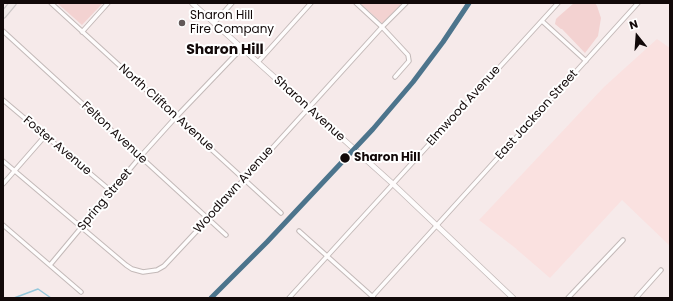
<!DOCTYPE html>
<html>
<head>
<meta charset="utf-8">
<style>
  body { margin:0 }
  #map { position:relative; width:673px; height:301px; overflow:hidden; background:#f6eaea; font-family:Poppins,sans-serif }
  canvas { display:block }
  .frame { position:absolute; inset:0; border:4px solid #120909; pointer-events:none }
  .north { position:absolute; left:617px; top:16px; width:40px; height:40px; -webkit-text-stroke:3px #fff; paint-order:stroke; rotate:343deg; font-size:11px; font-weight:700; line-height:16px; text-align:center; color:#120909 }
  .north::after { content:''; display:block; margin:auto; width:14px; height:18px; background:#120909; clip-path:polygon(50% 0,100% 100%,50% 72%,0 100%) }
</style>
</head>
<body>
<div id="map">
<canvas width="673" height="301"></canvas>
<div class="frame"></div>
<div class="north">N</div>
</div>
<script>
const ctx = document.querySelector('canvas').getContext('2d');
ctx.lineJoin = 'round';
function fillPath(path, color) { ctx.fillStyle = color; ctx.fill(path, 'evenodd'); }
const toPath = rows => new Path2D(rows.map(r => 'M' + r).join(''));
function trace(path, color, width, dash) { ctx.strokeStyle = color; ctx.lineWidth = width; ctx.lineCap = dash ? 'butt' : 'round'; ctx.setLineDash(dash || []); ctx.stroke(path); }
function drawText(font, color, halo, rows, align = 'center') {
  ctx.font = font + ' Poppins,sans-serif'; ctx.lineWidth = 4; ctx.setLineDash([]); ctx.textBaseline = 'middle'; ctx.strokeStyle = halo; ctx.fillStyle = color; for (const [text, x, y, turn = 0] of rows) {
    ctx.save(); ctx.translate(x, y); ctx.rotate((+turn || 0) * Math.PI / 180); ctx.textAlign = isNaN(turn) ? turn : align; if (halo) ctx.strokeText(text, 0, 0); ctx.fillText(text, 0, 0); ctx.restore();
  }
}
fillPath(toPath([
  [657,39,670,48,670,246,622,200,550,278,514,247,479,220,604,87]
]), '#fae1e0');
fillPath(toPath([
  [57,3,103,3,82,25],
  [360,3,402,3,383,24],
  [574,3,595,3,597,6,601,18,598,36,585,53,562,29,561,29,555,24,556,19,558,17]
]), '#f3d2d1');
trace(toPath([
  [14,298,38,289,51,298]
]), '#95c7db', 1.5);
const minor = toPath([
  [51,3,281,213],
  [356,3,382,27,408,55,409,61,395,77],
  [542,21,586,61],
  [214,23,232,3],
  [3,31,226,235],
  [82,32,108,3],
  [258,62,311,3],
  [3,100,111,191],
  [3,161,126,265,132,269,143,272,157,270,164,266,208,219,382,27,406,3],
  [3,184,45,136],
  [3,225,81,292],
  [299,231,374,298],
  [50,265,140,157,176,117,242,48],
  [289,298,558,3],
  [371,298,638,3],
  [568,298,623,240],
  [636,298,661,270]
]);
const tertiary = toPath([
  [192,3,393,184,513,298]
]);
const primary = toPath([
  [3,15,13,3]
]);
trace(minor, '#c3b9b8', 5.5);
trace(tertiary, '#c3b9b8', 6);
trace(primary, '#ccc7c7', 8);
trace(minor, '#fefcfc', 3.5);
trace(tertiary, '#fefcfc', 4.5);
trace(primary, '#f1e9e8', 5.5);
trace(toPath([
  [211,298,267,242,373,129,413,82,443,42,469,3]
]), '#4c748c', 5);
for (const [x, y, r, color] of [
  [182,23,4,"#625858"],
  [345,158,5.5,"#120909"]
]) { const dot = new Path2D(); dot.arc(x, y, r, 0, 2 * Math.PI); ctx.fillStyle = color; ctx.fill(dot); trace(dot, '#fff', 1.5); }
drawText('12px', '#120909', '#fff', [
  ["Sharon Hill",190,16],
  ["Fire Company",190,30]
], 'left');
drawText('12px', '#120909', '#fff', [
  ["Elmwood Avenue",464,106,-48],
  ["North Clifton Avenue",166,108,42],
  ["Sharon Avenue",309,109,42],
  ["East Jackson Street",537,115,-48],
  ["Felton Avenue",114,133,43],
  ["Foster Avenue",57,146,40],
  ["Woodlawn Avenue",234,190,-48],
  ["Spring Street",105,200,-50]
]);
drawText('bold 12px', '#120909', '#fff', [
  ["Sharon Hill",354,158]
], 'left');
drawText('bold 14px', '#120909', '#fff', [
  ["Sharon Hill",225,50]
]);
</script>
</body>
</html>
